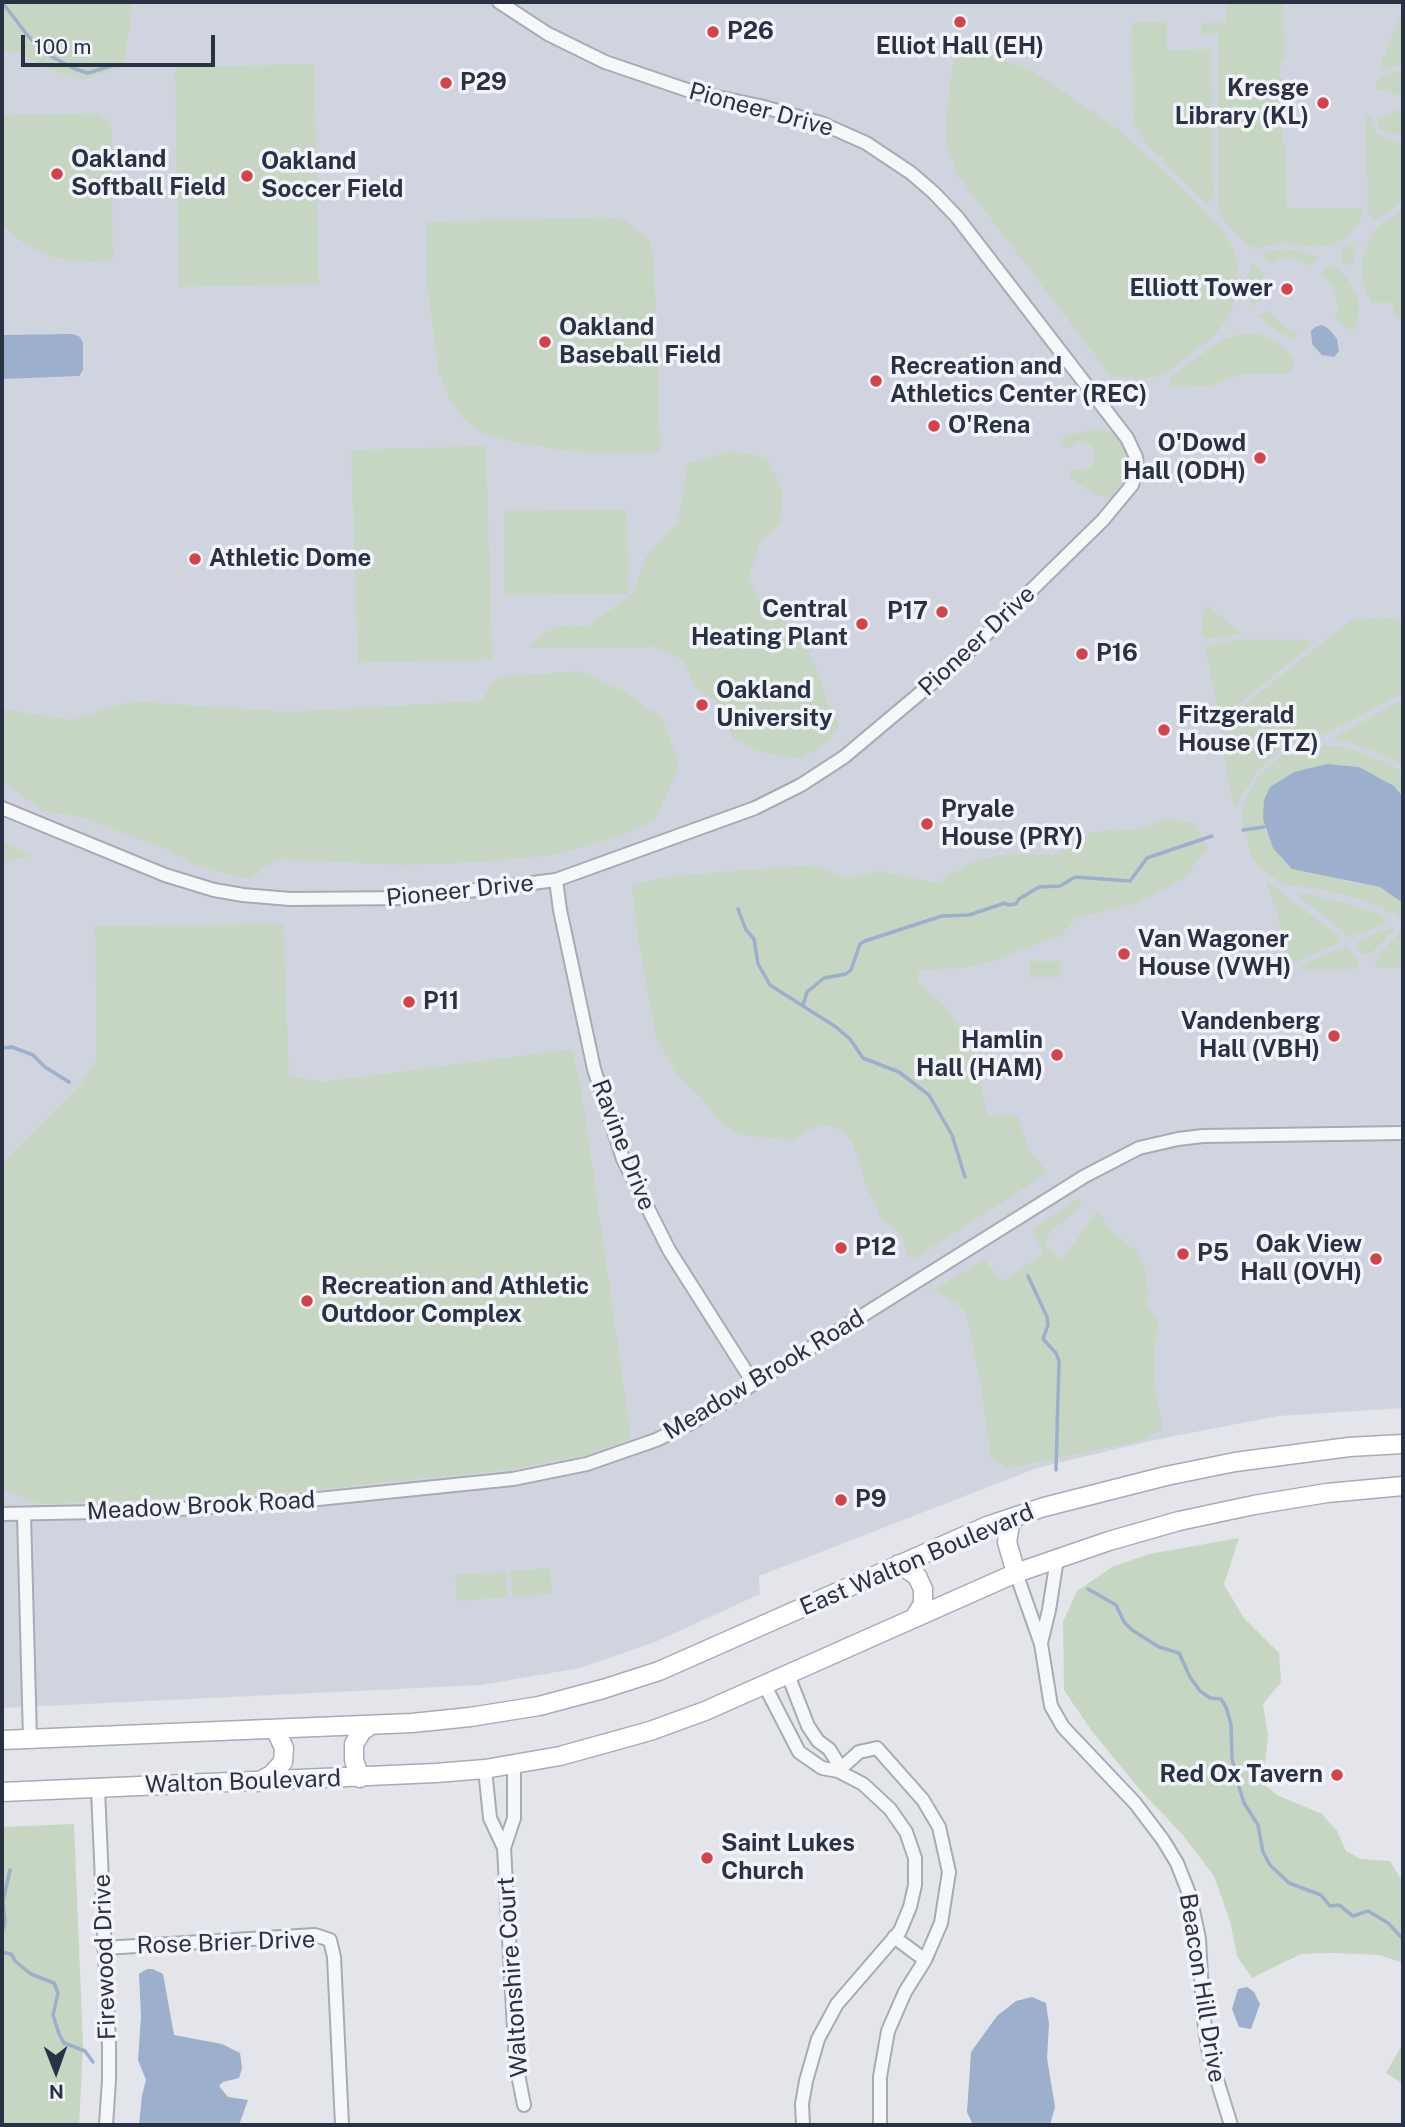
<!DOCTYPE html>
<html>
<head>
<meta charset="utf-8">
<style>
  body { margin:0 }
  #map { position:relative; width:1405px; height:2127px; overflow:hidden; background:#e3e5eb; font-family:"Public Sans",sans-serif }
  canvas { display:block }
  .frame { position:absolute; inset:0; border:4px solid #293145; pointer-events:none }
  .north { position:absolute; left:21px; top:2036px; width:70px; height:70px; -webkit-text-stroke:5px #f3f4f9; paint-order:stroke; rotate:179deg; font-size:19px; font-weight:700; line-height:28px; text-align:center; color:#293145 }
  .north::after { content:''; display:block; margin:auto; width:24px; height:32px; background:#293145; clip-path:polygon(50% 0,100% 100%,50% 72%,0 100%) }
  .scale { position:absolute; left:21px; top:35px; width:194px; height:32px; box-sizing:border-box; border:4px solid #293145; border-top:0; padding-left:9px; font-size:21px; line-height:24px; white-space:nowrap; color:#293145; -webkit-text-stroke:5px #f3f4f9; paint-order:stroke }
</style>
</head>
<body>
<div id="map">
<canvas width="1405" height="2127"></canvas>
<div class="frame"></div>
<div class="north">N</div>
<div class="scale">100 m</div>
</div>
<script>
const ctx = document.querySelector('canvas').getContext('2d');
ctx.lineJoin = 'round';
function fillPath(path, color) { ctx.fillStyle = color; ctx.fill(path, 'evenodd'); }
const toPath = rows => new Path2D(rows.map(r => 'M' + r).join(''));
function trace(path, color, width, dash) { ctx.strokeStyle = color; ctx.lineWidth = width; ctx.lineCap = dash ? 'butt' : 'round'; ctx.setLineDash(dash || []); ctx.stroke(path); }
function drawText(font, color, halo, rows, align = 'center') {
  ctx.font = font + ' "Public Sans",sans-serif'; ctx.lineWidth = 7; ctx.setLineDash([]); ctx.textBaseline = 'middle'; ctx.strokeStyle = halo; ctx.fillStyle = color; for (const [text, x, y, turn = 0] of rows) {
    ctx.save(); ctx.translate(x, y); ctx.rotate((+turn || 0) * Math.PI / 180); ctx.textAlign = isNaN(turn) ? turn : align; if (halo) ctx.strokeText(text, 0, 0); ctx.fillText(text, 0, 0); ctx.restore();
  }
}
fillPath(toPath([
  [2,2,1403,2,1403,1408,1278,1416,1154,1440,1037,1468,759,1576,760,1594,655,1642,580,1668,481,1685,2,1708]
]), '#d0d4de');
fillPath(toPath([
  [2,2,133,2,123,67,83,80,42,67,22,53,2,51],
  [1246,2,1283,2,1284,61,1280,62,1282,145,1286,146,1287,209,1363,208,1359,223,1351,234,1334,244,1316,247,1281,243,1255,249,1245,243,1221,217,1219,209,1218,35,1201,35,1201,23,1226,23,1226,4,1243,4],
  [1403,11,1403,65,1384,70,1381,63],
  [1167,21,1167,50,1211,49,1213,198,1207,205,1162,161,1164,159,1161,155,1159,157,1142,138,1133,120,1132,24,1135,22],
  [966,48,977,52,976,55,983,57,984,54,1031,70,1115,127,1184,189,1224,232,1233,249,1237,263,1237,294,1226,321,1208,341,1167,371,1153,377,1139,379,1111,376,957,174,947,144,946,123,954,59,960,50],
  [314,64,319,284,179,287,175,67],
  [1403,70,1403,91,1401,91,1401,95,1391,95,1391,90,1376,90,1377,81,1381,77],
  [1391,111,1403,111,1403,136,1389,134,1379,127,1377,116,1391,116],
  [99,113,111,124,113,260,90,262,55,258,23,243,2,224,2,115],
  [1366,116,1371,116,1372,125,1377,133,1391,140,1403,142,1403,201,1378,219,1373,219,1368,213],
  [1403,209,1403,318,1397,318,1393,314,1393,303,1371,303,1362,281,1361,268,1364,254,1372,236,1378,227],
  [606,217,627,221,649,241,654,262,660,452,606,453,561,450,508,441,481,432,462,417,452,403,439,374,426,277,426,222],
  [1349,244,1354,245,1356,252,1352,263,1346,266,1342,263,1341,256,1343,249],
  [1286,249,1301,251,1319,258,1310,265,1291,258,1281,259,1272,264,1263,255,1271,251],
  [1253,263,1263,274,1261,285,1263,298,1252,306,1247,295,1246,280],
  [1332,264,1347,278,1359,299,1359,318,1352,331,1335,320,1338,307,1336,295,1330,283,1320,273],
  [1268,310,1284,327,1297,333,1295,339,1277,331,1259,316],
  [1245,333,1259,334,1278,342,1293,358,1293,369,1285,374,1242,374,1210,386,1177,387,1171,385,1169,380,1173,375,1222,340],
  [1098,428,1115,435,1128,456,1126,478,1111,499,1093,493,1069,477,1071,471,1087,469,1094,463,1096,455,1093,446,1080,440,1068,448,1060,445,1063,436],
  [486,446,492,659,358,663,351,450],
  [732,451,766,458,783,491,780,523,760,543,748,578,761,604,788,624,803,640,816,667,827,701,839,724,827,743,799,759,760,752,734,739,719,704,694,686,684,660,656,647,527,648,548,631,566,625,588,626,634,593,646,556,678,523,688,463],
  [627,510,628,594,504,595,504,511],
  [1208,606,1224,620,1242,634,1208,639,1202,637,1201,621,1205,607],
  [1374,617,1390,618,1403,622,1403,693,1316,739,1299,742,1221,740,1222,727,1249,701,1350,621],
  [1240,639,1309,640,1315,642,1243,700,1220,721,1205,646],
  [581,671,621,690,663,719,679,766,655,820,618,837,553,855,480,862,404,865,276,859,248,879,195,865,166,849,85,818,42,810,2,780,2,709,71,720,131,701,286,712,481,701,497,677],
  [1403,700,1403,766,1368,749,1333,738],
  [1225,745,1281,748,1256,773,1236,806,1233,804,1222,748],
  [1311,746,1339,746,1357,751,1390,765,1403,773,1403,797,1394,786,1359,767,1327,764,1294,772,1274,783,1264,827,1273,848,1344,881,1380,887,1403,903,1403,919,1372,903,1355,898,1316,888,1290,886,1280,882,1259,867,1250,853,1247,834,1243,833,1242,816,1244,802,1251,789,1259,776,1281,756],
  [1167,819,1195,823,1207,847,1185,878,1135,904,1077,918,1061,935,994,961,961,968,919,970,918,982,944,1006,974,1048,987,1116,1018,1116,1029,1151,1048,1173,915,1258,908,1256,902,1236,880,1216,876,1205,868,1191,854,1146,844,1131,821,1124,792,1140,741,1135,717,1119,702,1098,677,1075,656,1036,637,933,632,885,671,876,813,865,847,878,879,871,937,883,972,862,1007,854,1053,855,1075,846,1090,833,1117,829,1133,830],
  [2,841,33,855,2,863],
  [1266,881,1340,937,1340,942,1296,962,1289,963,1286,958,1277,912],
  [1296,894,1315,895,1372,911,1385,918,1386,922,1385,924,1350,937],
  [283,924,289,1076,323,1082,572,1049,581,1087,631,1439,584,1456,507,1470,272,1494,39,1504,2,1489,2,1164,81,1084,97,1058,95,926],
  [1393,927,1394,930,1369,955,1362,954,1356,947,1357,942],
  [1403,929,1403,968,1374,968,1378,955],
  [1347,946,1358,960,1359,969,1301,969,1302,966,1311,961],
  [1060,961,1061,977,1030,977,1029,961],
  [1080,1197,1081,1207,1049,1232,1045,1247,1062,1260,1098,1210,1112,1232,1137,1252,1145,1268,1148,1296,1146,1306,1159,1321,1155,1341,1154,1382,1163,1429,1140,1441,1008,1468,991,1458,980,1380,967,1316,961,1306,934,1290,984,1259,1001,1282,1043,1254,1033,1228],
  [1239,1538,1224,1584,1243,1617,1279,1653,1281,1682,1263,1704,1268,1735,1263,1783,1277,1795,1322,1814,1337,1831,1346,1851,1361,1859,1390,1861,1403,1882,1403,1963,1379,1955,1333,1953,1301,1954,1252,1978,1237,1956,1230,1921,1214,1876,1182,1834,1141,1791,1091,1730,1064,1690,1063,1622,1077,1591,1112,1567,1149,1554],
  [550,1568,552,1594,513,1597,511,1571],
  [506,1572,507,1597,457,1601,455,1575],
  [74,1824,83,2045,79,2125,2,2125,2,1827],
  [1403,2043,1403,2084,1386,2073]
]), '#c6d6c3');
fillPath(toPath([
  [1322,325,1329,329,1337,339,1339,351,1334,357,1322,355,1312,344,1311,331,1315,327],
  [73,334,80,337,83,343,83,370,79,376,2,379,2,335],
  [1327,764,1359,767,1394,786,1403,797,1403,903,1380,887,1292,869,1273,848,1263,819,1264,800,1270,787,1294,772],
  [147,1969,153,1969,163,1974,174,2035,222,2044,240,2053,242,2068,239,2078,223,2082,219,2086,228,2097,248,2100,239,2125,139,2125,142,2095,146,2080,138,2060,141,2016,139,1974],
  [1247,1987,1254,1992,1260,2004,1251,2029,1239,2027,1232,2009,1238,1989],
  [1032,1997,1046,2003,1049,2024,1047,2058,1055,2107,1050,2125,973,2125,967,2112,971,2052,997,2016,1016,2001]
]), '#9cafcd');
trace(toPath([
  [2,2,28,36,45,53,75,69,88,73,111,66],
  [1243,830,1264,827],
  [738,909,746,930,754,939,758,964,770,985,836,1027,850,1039,863,1058,899,1072,929,1095,952,1135,965,1177],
  [803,1005,807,992,824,978,846,974,851,970,860,944,865,941,942,916,969,915,1005,903,1008,905,1016,904,1019,899,1039,887,1060,886,1075,877,1130,881,1147,858,1212,836],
  [2,1048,12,1047,33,1055,45,1067,69,1082],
  [1028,1276,1047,1317,1048,1325,1043,1339,1056,1353,1059,1361,1056,1470],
  [1088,1589,1116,1605,1124,1622,1132,1630,1159,1647,1179,1653,1190,1677,1200,1691,1210,1698,1221,1699,1226,1707,1231,1724,1232,1759,1239,1787,1244,1803,1258,1825,1263,1852,1270,1865,1289,1883,1321,1895,1330,1906,1339,1905,1353,1916,1368,1911,1388,1923,1403,1939],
  [2,1933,5,1923,3,1901,10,1870],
  [2,1952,11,1954,16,1962,31,1974,54,1983,58,1993,53,2015,59,2034,64,2043,85,2051,93,2062]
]), '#9cafcd', 3.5);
const minor = toPath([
  [2,808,165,875,214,890,243,895,290,899,412,898,556,880,755,808,801,785,844,757,962,658,1103,520,1132,485,1137,468,1136,457,1127,438,957,217,933,192,911,173,866,143,821,123,760,106,693,92,605,62,548,34,499,2],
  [556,880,560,910,594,1069,623,1159,669,1250,754,1384],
  [2,1514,144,1511,279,1503,513,1479,587,1464,656,1440,691,1423,1085,1176,1139,1148,1178,1139,1203,1136,1403,1133],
  [24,1514,30,1739],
  [1016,1573,1041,1644,1051,1706,1063,1727,1135,1803,1163,1840,1177,1863,1190,1896,1199,1939,1203,2013,1209,2054,1231,2125],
  [1041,1643,1049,1610,1057,1559],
  [788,1675,808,1726,818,1741,829,1749,836,1760,838,1771],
  [765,1686,799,1752,822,1768,838,1771,863,1784,890,1809,906,1832,915,1858,915,1885,910,1907,900,1931,837,2004,818,2039,806,2081,802,2104,803,2125],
  [485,1769,490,1818,504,1848,516,2064,524,2105],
  [838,1771,859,1752,877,1748,923,1800,939,1827,949,1872,941,1923,925,1960,905,1992,888,2031,880,2077,880,2125],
  [98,1789,109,2046,109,2080,106,2125],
  [504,1848,514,1818,514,1765],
  [894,1937,925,1960],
  [104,1948,315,1935,330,1940,334,1957,342,2125]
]);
const secondary = toPath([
  [1016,1516,1010,1525,1007,1542,1016,1573],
  [899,1564,917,1576,923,1589,923,1604,914,1618],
  [2,1740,412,1723,470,1717,539,1706,603,1689,659,1671,987,1526,1044,1507,1166,1476,1235,1462,1349,1447,1403,1444],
  [360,1778,354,1760,354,1744,362,1731,371,1725],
  [258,1782,271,1775,283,1762,284,1748,275,1729],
  [2,1792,436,1773,485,1769,560,1756,650,1731,705,1711,1016,1573,1109,1541,1179,1521,1254,1505,1327,1493,1403,1486]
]);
trace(minor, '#a7abb6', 16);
trace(secondary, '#a7abb6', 21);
trace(minor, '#f6f7f9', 12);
trace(secondary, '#fff', 18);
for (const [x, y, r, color] of [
  [960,22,7,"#d5434a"],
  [713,32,7,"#d5434a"],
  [446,83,7,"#d5434a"],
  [1323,103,7,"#d5434a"],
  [57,174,7,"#d5434a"],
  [247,176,7,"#d5434a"],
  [1287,289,7,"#d5434a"],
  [545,342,7,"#d5434a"],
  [876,381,7,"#d5434a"],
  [934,426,7,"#d5434a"],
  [1260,458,7,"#d5434a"],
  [195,559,7,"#d5434a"],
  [942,612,7,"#d5434a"],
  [862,624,7,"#d5434a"],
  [1082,654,7,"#d5434a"],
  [702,705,7,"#d5434a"],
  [1164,730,7,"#d5434a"],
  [927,824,7,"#d5434a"],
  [1124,954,7,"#d5434a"],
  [409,1002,7,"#d5434a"],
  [1334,1036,7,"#d5434a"],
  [1057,1055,7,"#d5434a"],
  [841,1248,7,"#d5434a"],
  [1183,1254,7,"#d5434a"],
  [1376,1259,7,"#d5434a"],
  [307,1301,7,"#d5434a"],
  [841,1500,7,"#d5434a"],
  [1337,1775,7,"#d5434a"],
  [707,1858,7,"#d5434a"]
]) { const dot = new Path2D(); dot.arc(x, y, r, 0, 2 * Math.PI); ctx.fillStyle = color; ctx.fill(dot); trace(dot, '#f3f4f9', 2.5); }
drawText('bold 24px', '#293145', '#f3f4f9', [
  ["P26",727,32],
  ["Elliot Hall (EH)",960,47,"center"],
  ["P29",460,83],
  ["Kresge",1309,89,"right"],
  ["Library (KL)",1309,117,"right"],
  ["Oakland",71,160],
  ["Softball Field",71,188],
  ["Oakland",261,162],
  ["Soccer Field",261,190],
  ["Elliott Tower",1273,289,"right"],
  ["Oakland",559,328],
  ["Baseball Field",559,356],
  ["Recreation and",890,367],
  ["Athletics Center (REC)",890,395],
  ["O'Rena",948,426],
  ["O'Dowd",1246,444,"right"],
  ["Hall (ODH)",1246,472,"right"],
  ["Athletic Dome",209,559],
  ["Central",848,610,"right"],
  ["Heating Plant",848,638,"right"],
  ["P17",928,612,"right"],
  ["P16",1096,654],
  ["Oakland",716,691],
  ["University",716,719],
  ["Fitzgerald",1178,716],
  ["House (FTZ)",1178,744],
  ["Pryale",941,810],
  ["House (PRY)",941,838],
  ["Van Wagoner",1138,940],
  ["House (VWH)",1138,968],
  ["P11",423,1002],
  ["Vandenberg",1320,1022,"right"],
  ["Hall (VBH)",1320,1050,"right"],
  ["Hamlin",1043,1041,"right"],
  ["Hall (HAM)",1043,1069,"right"],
  ["Oak View",1362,1245,"right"],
  ["Hall (OVH)",1362,1273,"right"],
  ["P12",855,1248],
  ["P5",1197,1254],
  ["Recreation and Athletic",321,1287],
  ["Outdoor Complex",321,1315],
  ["P9",855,1500],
  ["Red Ox Tavern",1323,1775,"right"],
  ["Saint Lukes",721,1844],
  ["Church",721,1872]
], 'left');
drawText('24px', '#293145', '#f3f4f9', [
  ["Pioneer Drive",761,110,15],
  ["Pioneer Drive",977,641,-43],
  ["Pioneer Drive",460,891,-6],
  ["Ravine Drive",623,1145,69],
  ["Meadow Brook Road",764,1375,-31],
  ["Meadow Brook Road",201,1506,-3],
  ["East Walton Boulevard",917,1560,-23],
  ["Walton Boulevard",243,1782,-2],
  ["Rose Brier Drive",226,1943,-2],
  ["Firewood Drive",105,1957,-92],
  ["Waltonshire Court",513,1977,-94],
  ["Beacon Hill Drive",1202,1988,81]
]);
</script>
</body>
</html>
